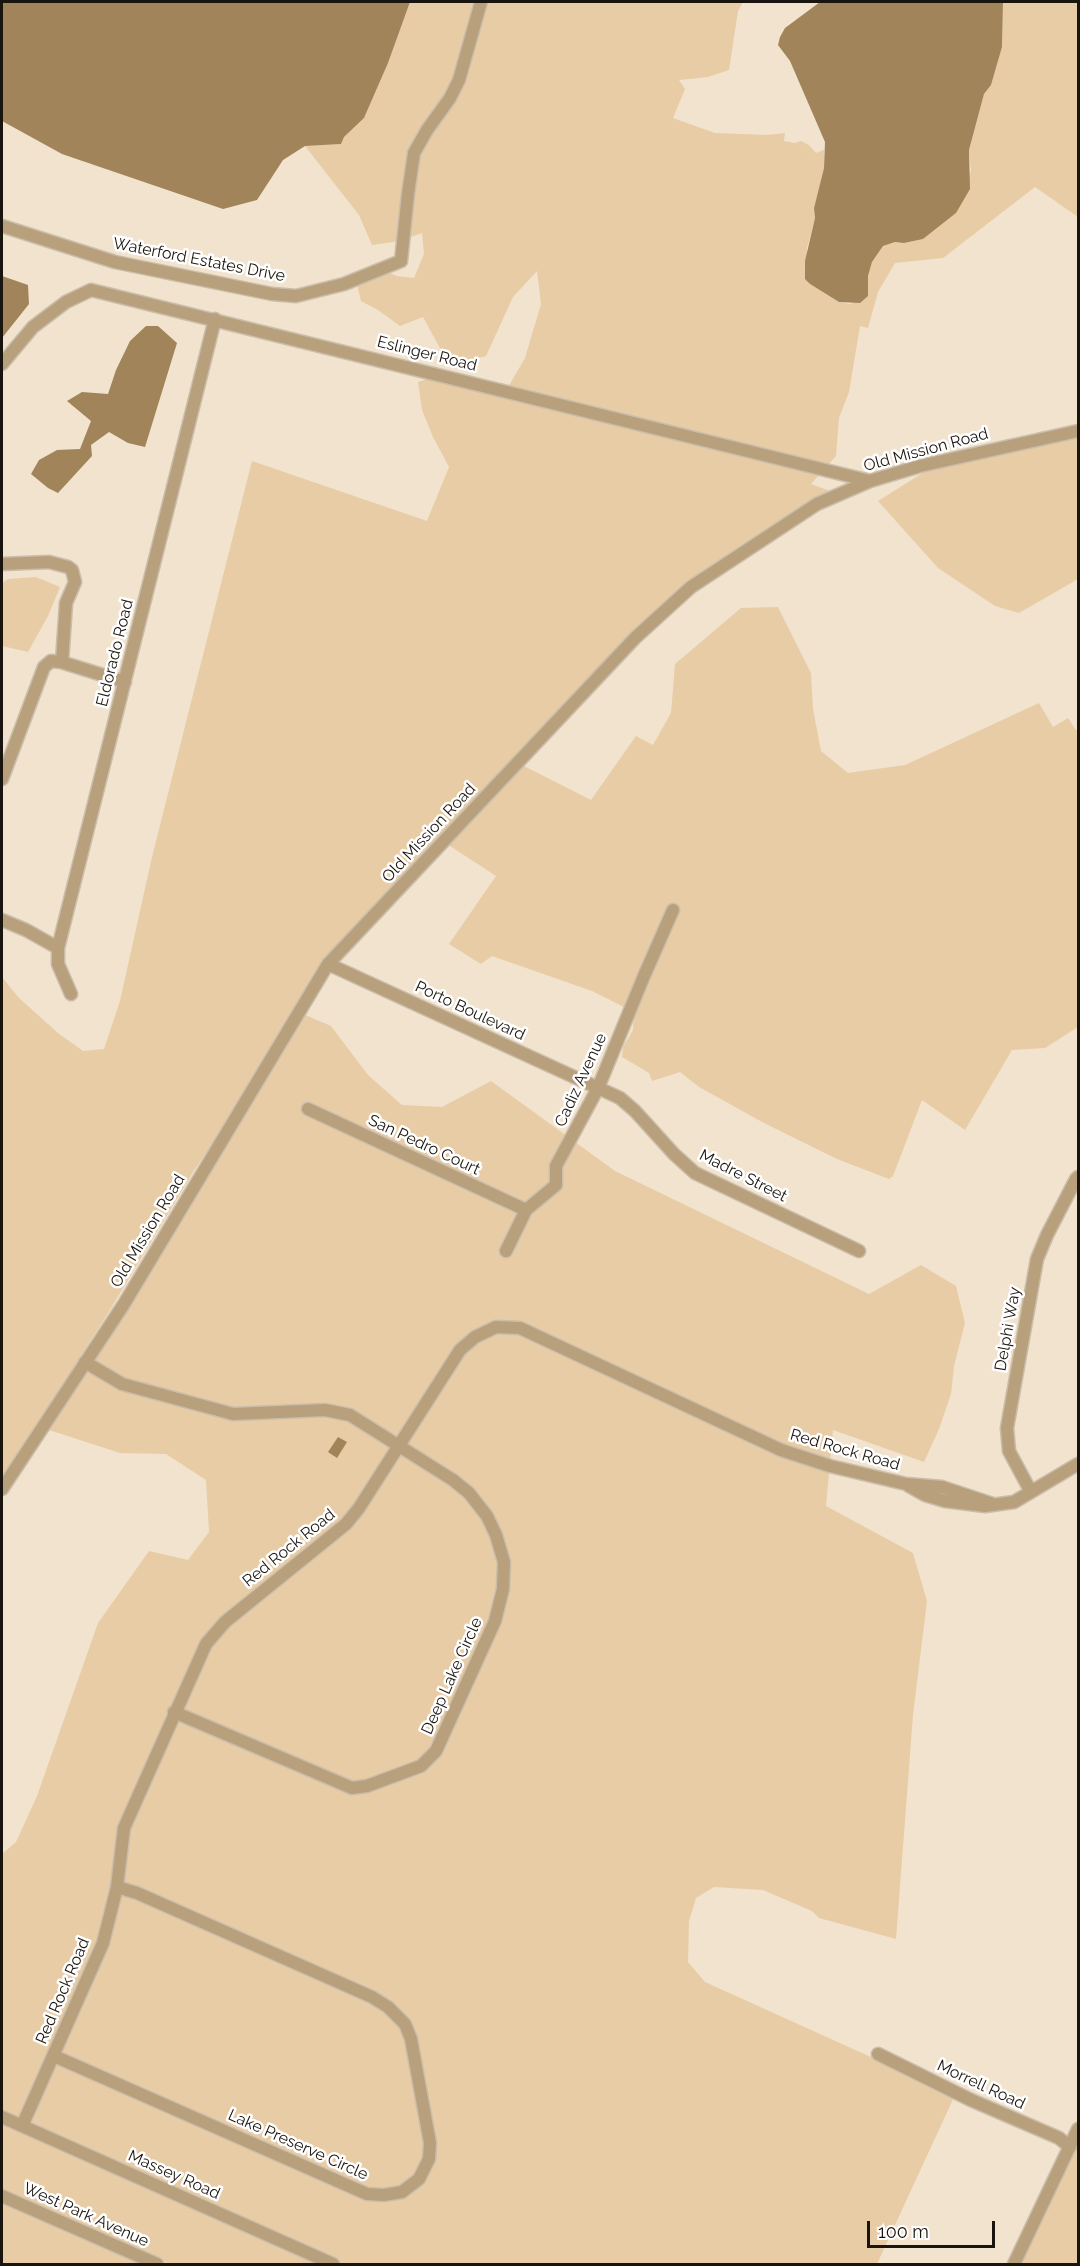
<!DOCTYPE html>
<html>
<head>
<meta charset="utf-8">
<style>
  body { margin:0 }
  #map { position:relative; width:1080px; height:2266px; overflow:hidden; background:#f1e3ce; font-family:Raleway,sans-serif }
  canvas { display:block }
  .frame { position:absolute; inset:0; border:3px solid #19140d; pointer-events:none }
  .scale { position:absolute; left:867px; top:2221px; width:128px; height:27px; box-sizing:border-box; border:3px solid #19140d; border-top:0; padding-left:8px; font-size:18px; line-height:21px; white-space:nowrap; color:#19140d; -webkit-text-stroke:4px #fff; paint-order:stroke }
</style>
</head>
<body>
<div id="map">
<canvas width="1080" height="2266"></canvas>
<div class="frame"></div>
<div class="scale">100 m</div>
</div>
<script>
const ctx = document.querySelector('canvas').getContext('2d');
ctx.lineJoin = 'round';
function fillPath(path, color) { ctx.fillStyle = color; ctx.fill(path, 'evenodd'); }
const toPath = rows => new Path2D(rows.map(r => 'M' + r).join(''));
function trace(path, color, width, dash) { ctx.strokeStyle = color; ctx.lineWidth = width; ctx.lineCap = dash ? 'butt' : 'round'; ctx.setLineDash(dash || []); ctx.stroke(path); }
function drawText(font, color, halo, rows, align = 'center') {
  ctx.font = font + ' Raleway,sans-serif'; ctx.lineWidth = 5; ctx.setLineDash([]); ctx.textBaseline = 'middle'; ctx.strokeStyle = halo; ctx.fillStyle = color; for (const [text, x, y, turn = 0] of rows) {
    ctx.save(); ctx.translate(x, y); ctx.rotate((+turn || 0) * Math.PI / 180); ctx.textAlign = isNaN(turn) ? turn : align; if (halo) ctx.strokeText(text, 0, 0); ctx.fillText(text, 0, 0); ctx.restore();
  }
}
fillPath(toPath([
  [410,2,743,2,738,11,729,70,708,77,679,80,685,89,673,118,715,133,767,135,785,133,784,141,795,143,801,141,809,145,816,153,824,150,824,168,814,208,815,218,807,248,806,270,810,284,839,302,850,304,868,296,868,276,872,262,883,246,895,242,904,243,923,239,956,213,971,171,969,150,984,94,991,85,1002,47,1003,2,1078,2,1078,217,1035,187,943,258,895,263,878,292,868,328,860,326,849,392,839,418,836,456,811,484,830,491,688,584,375,905,195,1169,108,1313,2,1480,2,977,19,998,58,1033,83,1051,104,1049,120,1001,152,857,252,461,427,521,449,467,433,437,422,410,418,382,448,372,507,389,525,358,541,304,537,271,513,297,486,356,465,362,442,352,423,317,400,326,378,310,361,301,356,280,372,266,397,276,414,278,424,254,422,233,400,241,372,245,359,215,305,146,341,144,344,137,364,118,388,63],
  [1078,436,1078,579,1019,613,995,606,938,568,878,501,929,469],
  [36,577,60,587,48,616,28,652,2,646,2,583,8,579],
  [778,607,811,673,813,709,821,751,848,773,905,765,1039,703,1053,727,1068,718,1076,730,1078,730,1078,1027,1045,1048,1012,1050,965,1130,922,1100,893,1176,889,1179,837,1159,764,1123,699,1087,680,1072,652,1081,649,1073,622,1057,623,1047,633,1030,634,1012,592,991,492,956,481,964,449,944,496,876,447,844,522,765,591,800,636,736,653,745,671,713,675,664,741,608],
  [303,1014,331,1026,368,1075,402,1105,442,1107,491,1081,615,1171,869,1294,921,1265,956,1286,965,1323,954,1366,951,1394,939,1429,924,1462,833,1430,826,1506,913,1553,927,1601,913,1715,896,1939,819,1918,812,1911,763,1890,714,1887,696,1898,689,1921,688,1962,705,1982,955,2095,877,2264,169,2264,2,2190,2,1854,16,1842,37,1796,98,1623,149,1551,188,1560,209,1532,206,1480,166,1454,120,1453,46,1429],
  [1078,2119,1078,2264,1013,2264,1066,2147],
  [2,2201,145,2264,2,2264]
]), '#e8cca5');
fillPath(toPath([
  [2,2,410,2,388,63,364,118,344,137,341,144,305,146,283,160,257,200,223,209,62,154,2,121],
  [820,2,1003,2,1002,47,991,85,984,94,969,150,970,189,956,213,923,239,904,243,895,242,883,246,872,262,868,276,868,296,860,303,839,302,810,284,805,279,805,261,815,218,814,208,824,168,825,142,790,61,778,45,780,37,785,28],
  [2,276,28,285,29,304,2,338],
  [146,326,158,326,177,343,145,447,128,443,109,432,91,445,92,456,58,493,48,488,31,474,39,460,57,450,80,449,91,421,67,401,82,392,108,394,116,370,130,341],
  [338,1437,347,1442,337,1458,328,1452]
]), '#a1845a');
const minor = toPath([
  [2,226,115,262,272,294,296,296,344,284,401,261,408,194,414,153,427,130,450,98,459,80,481,2],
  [2,364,33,327,66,302,91,290,870,481],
  [2,564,49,562,68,567,72,570,75,582,66,603,62,662],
  [2,779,44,667,51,661,61,662,125,682],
  [2,920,26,930,58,948],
  [328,964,620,1098,635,1111,674,1154,695,1173,859,1251],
  [71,994,58,964,58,948,215,319],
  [308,1109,526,1210],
  [506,1251,526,1210,556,1185,556,1166,598,1088,644,976,673,910],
  [85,1362,122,1384,233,1414,325,1410,350,1415,453,1480,469,1493,487,1516,496,1535,504,1562,503,1589,495,1621,436,1751,421,1766,367,1786,352,1788,174,1712],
  [909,1486,925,1495,945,1501,985,1506,1014,1502,1078,1464],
  [2,1489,124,1304,328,964,635,638,691,587,817,504,870,481,920,466,1078,431],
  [1031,1492,1009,1451,1007,1428,1037,1259,1047,1235,1076,1179,1078,1177],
  [878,2054,971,2100,1059,2138,1070,2147],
  [54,2056,367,2194,384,2195,402,2192,419,2179,429,2159,430,2143,411,2039,405,2024,388,2007,372,1997,137,1893,117,1887],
  [2,2117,333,2264],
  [22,2126,103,1943,117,1887,124,1828,206,1644,225,1622,346,1524,359,1508,460,1350,475,1337,496,1327,520,1328,781,1450,830,1466,906,1484,942,1487,993,1504],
  [2,2196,157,2264],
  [1014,2264,1078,2129]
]);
trace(minor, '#cabeab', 15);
trace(minor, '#b9a07c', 12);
drawText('16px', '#19140d', '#fff', [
  ["Waterford Estates Drive",199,260,11],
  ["Eslinger Road",427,354,14],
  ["Old Mission Road",926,450,-15],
  ["Eldorado Road",115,653,-76],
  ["Old Mission Road",429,833,-47],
  ["Porto Boulevard",470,1011,25],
  ["Cadiz Avenue",581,1080,-65],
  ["San Pedro Court",424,1145,25],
  ["Madre Street",743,1176,27],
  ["Old Mission Road",148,1231,-59],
  ["Delphi Way",1008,1329,-80],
  ["Red Rock Road",845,1450,16],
  ["Red Rock Road",289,1548,-39],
  ["Deep Lake Circle",452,1676,-66],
  ["Red Rock Road",63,1991,-67],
  ["Morrell Road",981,2085,25],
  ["Lake Preserve Circle",298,2145,24],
  ["Massey Road",174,2175,24],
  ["West Park Avenue",86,2215,24]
]);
</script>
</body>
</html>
